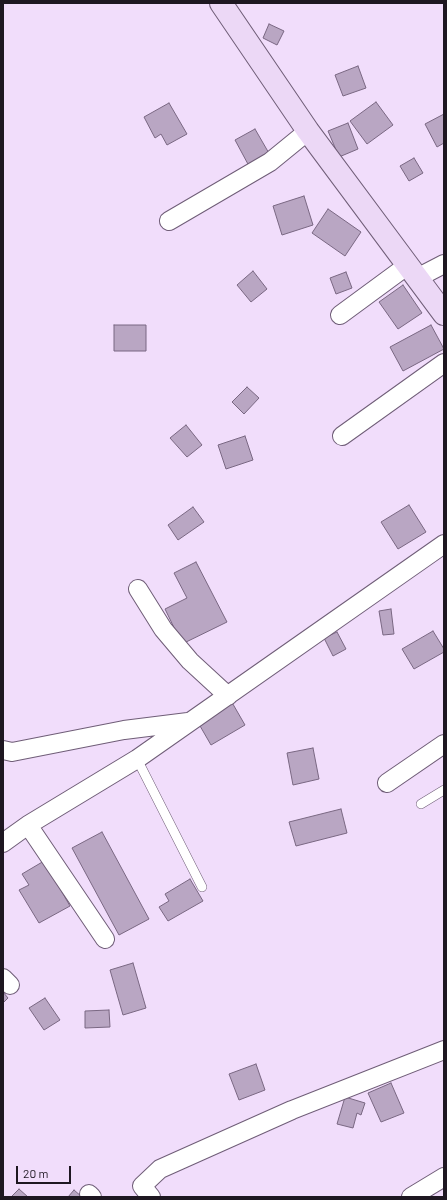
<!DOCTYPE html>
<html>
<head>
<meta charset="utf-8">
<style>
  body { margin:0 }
  #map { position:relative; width:447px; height:1200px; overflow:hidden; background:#f1ddfb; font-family:Barlow,sans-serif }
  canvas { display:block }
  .frame { position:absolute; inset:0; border:4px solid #1e1721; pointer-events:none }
  .scale { position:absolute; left:16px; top:1166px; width:55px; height:18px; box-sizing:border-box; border:2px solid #1e1721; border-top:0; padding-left:5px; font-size:12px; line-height:14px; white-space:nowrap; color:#1e1721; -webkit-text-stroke:3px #f1ddfb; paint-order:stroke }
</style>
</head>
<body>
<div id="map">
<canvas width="447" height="1200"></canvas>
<div class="frame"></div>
<div class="scale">20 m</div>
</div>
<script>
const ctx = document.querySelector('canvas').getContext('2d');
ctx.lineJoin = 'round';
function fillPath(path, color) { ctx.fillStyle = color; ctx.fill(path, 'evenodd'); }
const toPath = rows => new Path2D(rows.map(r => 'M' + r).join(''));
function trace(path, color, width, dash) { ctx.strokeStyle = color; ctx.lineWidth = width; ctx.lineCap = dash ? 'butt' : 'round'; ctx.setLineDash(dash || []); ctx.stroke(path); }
const building = toPath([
  [269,24,284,31,277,45,263,38,269,24],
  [358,66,366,88,343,96,335,75,358,66],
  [376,102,393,125,367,144,350,121,376,102],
  [169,103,187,134,167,145,161,134,155,138,144,117,169,103],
  [444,114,444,143,437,147,425,124,444,114],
  [348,123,358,149,339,157,328,131,348,123],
  [255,129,270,155,249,166,235,140,255,129],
  [414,158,423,173,409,181,400,166,414,158],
  [304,196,313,225,282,235,273,206,304,196],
  [328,209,361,232,345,256,312,233,328,209],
  [253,271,267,289,251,302,237,285,253,271],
  [346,272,352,288,336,294,330,278,346,272],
  [403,285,422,313,398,329,379,302,403,285],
  [114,325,146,325,146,351,114,351,114,325],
  [431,325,444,349,403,371,390,347,431,325],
  [247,387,259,398,244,414,232,402,247,387],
  [186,425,202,445,187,457,170,438,186,425],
  [245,436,253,460,226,469,218,445,245,436],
  [409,505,426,532,398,549,381,522,409,505],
  [193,507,204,522,178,540,168,525,193,507],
  [196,562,227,622,182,644,165,609,187,598,174,573,196,562],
  [391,609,394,634,383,635,379,611,391,609],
  [433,631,444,649,444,652,414,669,402,649,433,631],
  [337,632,346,649,333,656,324,638,337,632],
  [230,699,245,725,211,745,196,719,230,699],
  [313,748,319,779,293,785,287,753,313,748],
  [341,809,347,833,296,846,289,822,341,809],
  [102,832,149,919,119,935,72,848,102,832],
  [44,861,70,906,39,923,19,890,29,885,22,874,44,861],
  [190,879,203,901,168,921,159,907,169,901,165,894,190,879],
  [133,963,146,1008,123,1015,110,970,133,963],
  [3,992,8,998,3,1003,3,992],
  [45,998,60,1020,44,1030,29,1008,45,998],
  [109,1010,110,1027,85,1028,85,1011,109,1010],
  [256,1064,265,1090,239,1100,229,1074,256,1064],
  [391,1083,404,1113,381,1122,368,1093,391,1083],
  [345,1097,365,1103,361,1115,357,1113,353,1128,337,1124,345,1097],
  [19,1189,28,1197,11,1197,19,1189],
  [74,1190,82,1197,68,1197,74,1190]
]);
fillPath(building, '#b9a6c3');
trace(building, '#796782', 1);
const service = toPath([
  [137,759,202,887],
  [421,804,444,790]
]);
const minor = toPath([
  [169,221,270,162,308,131],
  [417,278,444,264],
  [340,315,408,265],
  [342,436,444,363],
  [138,589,163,629,190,661,228,696],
  [3,750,12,752,124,730,188,722],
  [387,783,444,744],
  [28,825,105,939],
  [3,843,28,825,137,759,444,544],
  [3,978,10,985],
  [89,1194,92,1197],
  [151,1197,142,1186,160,1169,292,1110,444,1050],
  [411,1197,444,1177]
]);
const secondary = toPath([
  [221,3,308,131,444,314]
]);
trace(service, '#6f5d77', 10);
trace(minor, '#6f5d77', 20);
trace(secondary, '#6f5d77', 24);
trace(service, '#fff', 9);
trace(minor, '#fff', 18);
trace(secondary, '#ecd8f6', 22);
</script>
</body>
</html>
